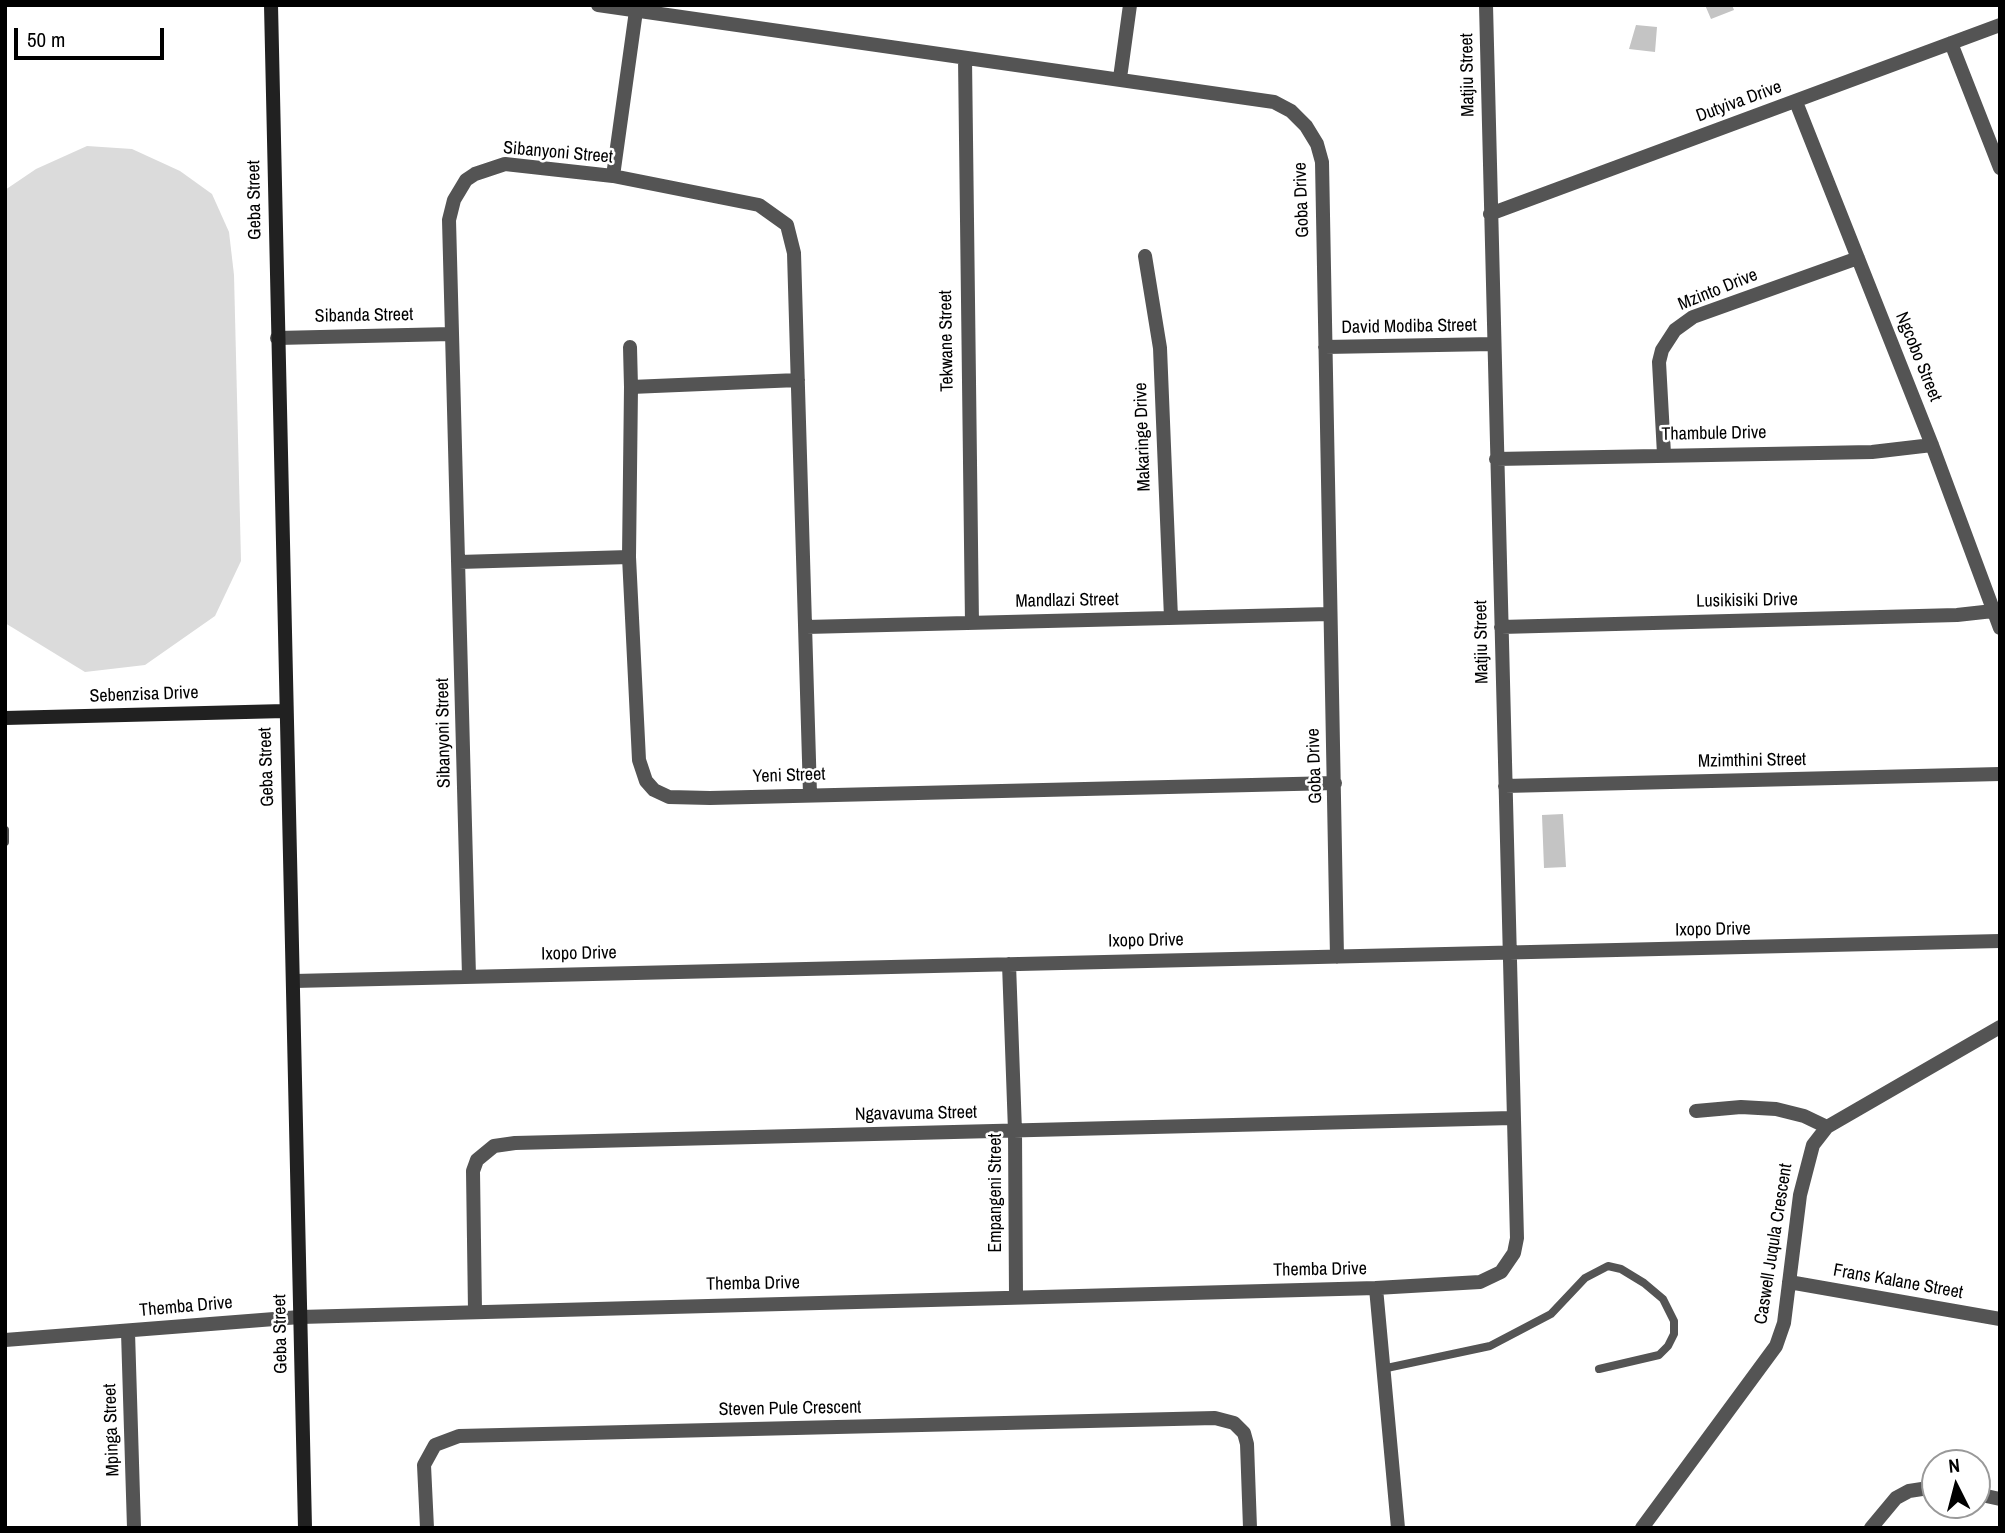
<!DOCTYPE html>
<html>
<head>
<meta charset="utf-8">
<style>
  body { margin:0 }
  #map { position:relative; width:2005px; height:1533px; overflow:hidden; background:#fff; font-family:"Archivo Narrow",sans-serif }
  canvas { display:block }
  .frame { position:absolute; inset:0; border:7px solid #000; pointer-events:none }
  .north { position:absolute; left:1921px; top:1449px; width:70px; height:70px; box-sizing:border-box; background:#fff; border:2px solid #999; border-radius:50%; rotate:354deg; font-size:19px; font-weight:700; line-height:28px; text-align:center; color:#000 }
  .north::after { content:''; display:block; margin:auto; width:24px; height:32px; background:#000; clip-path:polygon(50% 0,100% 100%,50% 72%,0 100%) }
  .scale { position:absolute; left:14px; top:28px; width:150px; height:32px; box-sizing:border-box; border:4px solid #000; border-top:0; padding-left:9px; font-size:21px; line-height:24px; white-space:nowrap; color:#000; -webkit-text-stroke:5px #fff; paint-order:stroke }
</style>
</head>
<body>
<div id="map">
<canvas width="2005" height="1533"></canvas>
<div class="frame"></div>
<div class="north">N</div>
<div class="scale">50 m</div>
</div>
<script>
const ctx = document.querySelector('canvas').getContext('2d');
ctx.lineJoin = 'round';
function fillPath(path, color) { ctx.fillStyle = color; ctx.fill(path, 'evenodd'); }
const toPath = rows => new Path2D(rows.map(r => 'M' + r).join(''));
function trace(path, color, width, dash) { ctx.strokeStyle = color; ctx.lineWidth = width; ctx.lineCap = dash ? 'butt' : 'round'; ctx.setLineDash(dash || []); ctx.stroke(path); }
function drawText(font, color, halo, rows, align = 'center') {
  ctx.font = font + ' "Archivo Narrow",sans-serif'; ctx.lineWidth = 5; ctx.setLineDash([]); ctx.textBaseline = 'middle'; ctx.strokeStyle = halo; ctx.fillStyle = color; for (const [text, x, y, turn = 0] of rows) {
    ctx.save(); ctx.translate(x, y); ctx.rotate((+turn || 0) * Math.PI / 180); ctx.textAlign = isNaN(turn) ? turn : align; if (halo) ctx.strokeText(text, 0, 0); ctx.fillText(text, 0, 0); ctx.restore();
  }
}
fillPath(toPath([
  [87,146,132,149,180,171,212,194,229,232,234,275,241,561,215,616,145,665,85,672,5,623,5,190,36,169]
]), '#dbdbdb');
fillPath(toPath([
  [1705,5,1732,5,1734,10,1711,19],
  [1636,25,1657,27,1655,52,1629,49],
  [1563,814,1566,867,1544,868,1542,815]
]), '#c4c4c4');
trace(toPath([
  [5,830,5,842],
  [1382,1369,1490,1346,1551,1314,1585,1278,1608,1266,1621,1269,1644,1283,1663,1299,1674,1321,1674,1334,1668,1346,1659,1355,1599,1369]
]), '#545454', 8);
trace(toPath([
  [598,5,1274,102,1291,111,1306,126,1317,144,1322,162,1337,957],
  [1951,43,2000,168],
  [965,58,972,623],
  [1120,78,1130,5],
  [1796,102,1932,445,2000,628],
  [613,176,636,11],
  [1490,214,2000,25],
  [1145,256,1160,348,1171,618],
  [277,338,451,334],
  [630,347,631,387],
  [1325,347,1494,344],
  [798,380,631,387,629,557,639,760,646,781,654,790,669,797,710,798,1335,783],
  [1664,454,1659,362,1662,350,1675,330,1693,317,1858,258],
  [1496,459,1872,452,1932,445],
  [459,562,629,557],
  [806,627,1329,614],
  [1501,627,1957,615,1993,611],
  [1505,786,2000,774],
  [1009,964,1015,1131,1016,1297],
  [469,976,449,220,454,200,466,180,475,174,505,164,613,176,759,205,787,225,794,253,810,794],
  [294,981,2000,941],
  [1696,1111,1741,1107,1776,1109,1804,1116,1827,1127],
  [1789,1282,2000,1319],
  [1376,1288,1398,1528],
  [475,1311,473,1171,477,1160,494,1146,515,1143,1512,1118],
  [128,1332,134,1528],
  [5,1340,300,1317,1376,1288,1480,1282,1501,1272,1514,1253,1517,1238,1486,5],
  [1977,1494,2000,1499],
  [427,1528,424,1465,435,1445,459,1436,1215,1418,1234,1423,1244,1433,1247,1444,1250,1528],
  [1642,1528,1776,1346,1784,1323,1800,1195,1813,1145,1827,1127,2000,1027],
  [1871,1528,1896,1498,1909,1491,1935,1487]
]), '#545454', 14);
trace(toPath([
  [271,5,305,1528],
  [5,718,285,711]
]), '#212121', 14);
drawText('18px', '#000', '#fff', [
  ["Matjiu Street",1468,75,-91],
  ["Dutyiva Drive",1739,102,-20],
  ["Sibanyoni Street",558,153,5],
  ["Geba Street",255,200,-91],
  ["Goba Drive",1302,200,-92],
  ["Mzinto Drive",1718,290,-22],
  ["Sibanda Street",364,316,-1],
  ["David Modiba Street",1409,327,-1],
  ["Tekwane Street",947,341,-91],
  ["Ngcobo Street",1918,357,68],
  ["Thambule Drive",1714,434,-1],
  ["Makaringe Drive",1143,437,-92],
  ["Mandlazi Street",1067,601,-1],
  ["Lusikisiki Drive",1747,601,-1],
  ["Matjiu Street",1482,642,-91],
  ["Sebenzisa Drive",144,695,-2],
  ["Sibanyoni Street",444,733,-91],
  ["Mzimthini Street",1752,761,-1],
  ["Goba Drive",1315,766,-92],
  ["Geba Street",267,767,-92],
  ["Yeni Street",789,776,-2],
  ["Ixopo Drive",1713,930,-1],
  ["Ixopo Drive",1146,941,-1],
  ["Ixopo Drive",579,954,-1],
  ["Ngavavuma Street",916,1114,-1],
  ["Empangeni Street",996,1193,-90],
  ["Caswell Juqula Crescent",1774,1244,-81],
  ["Themba Drive",1320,1270,-1],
  ["Frans Kalane Street",1898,1282,10],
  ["Themba Drive",753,1284,-1],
  ["Themba Drive",186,1307,-5],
  ["Geba Street",281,1334,-91],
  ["Steven Pule Crescent",790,1409,-1],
  ["Mpinga Street",112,1430,-92]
]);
</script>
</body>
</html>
